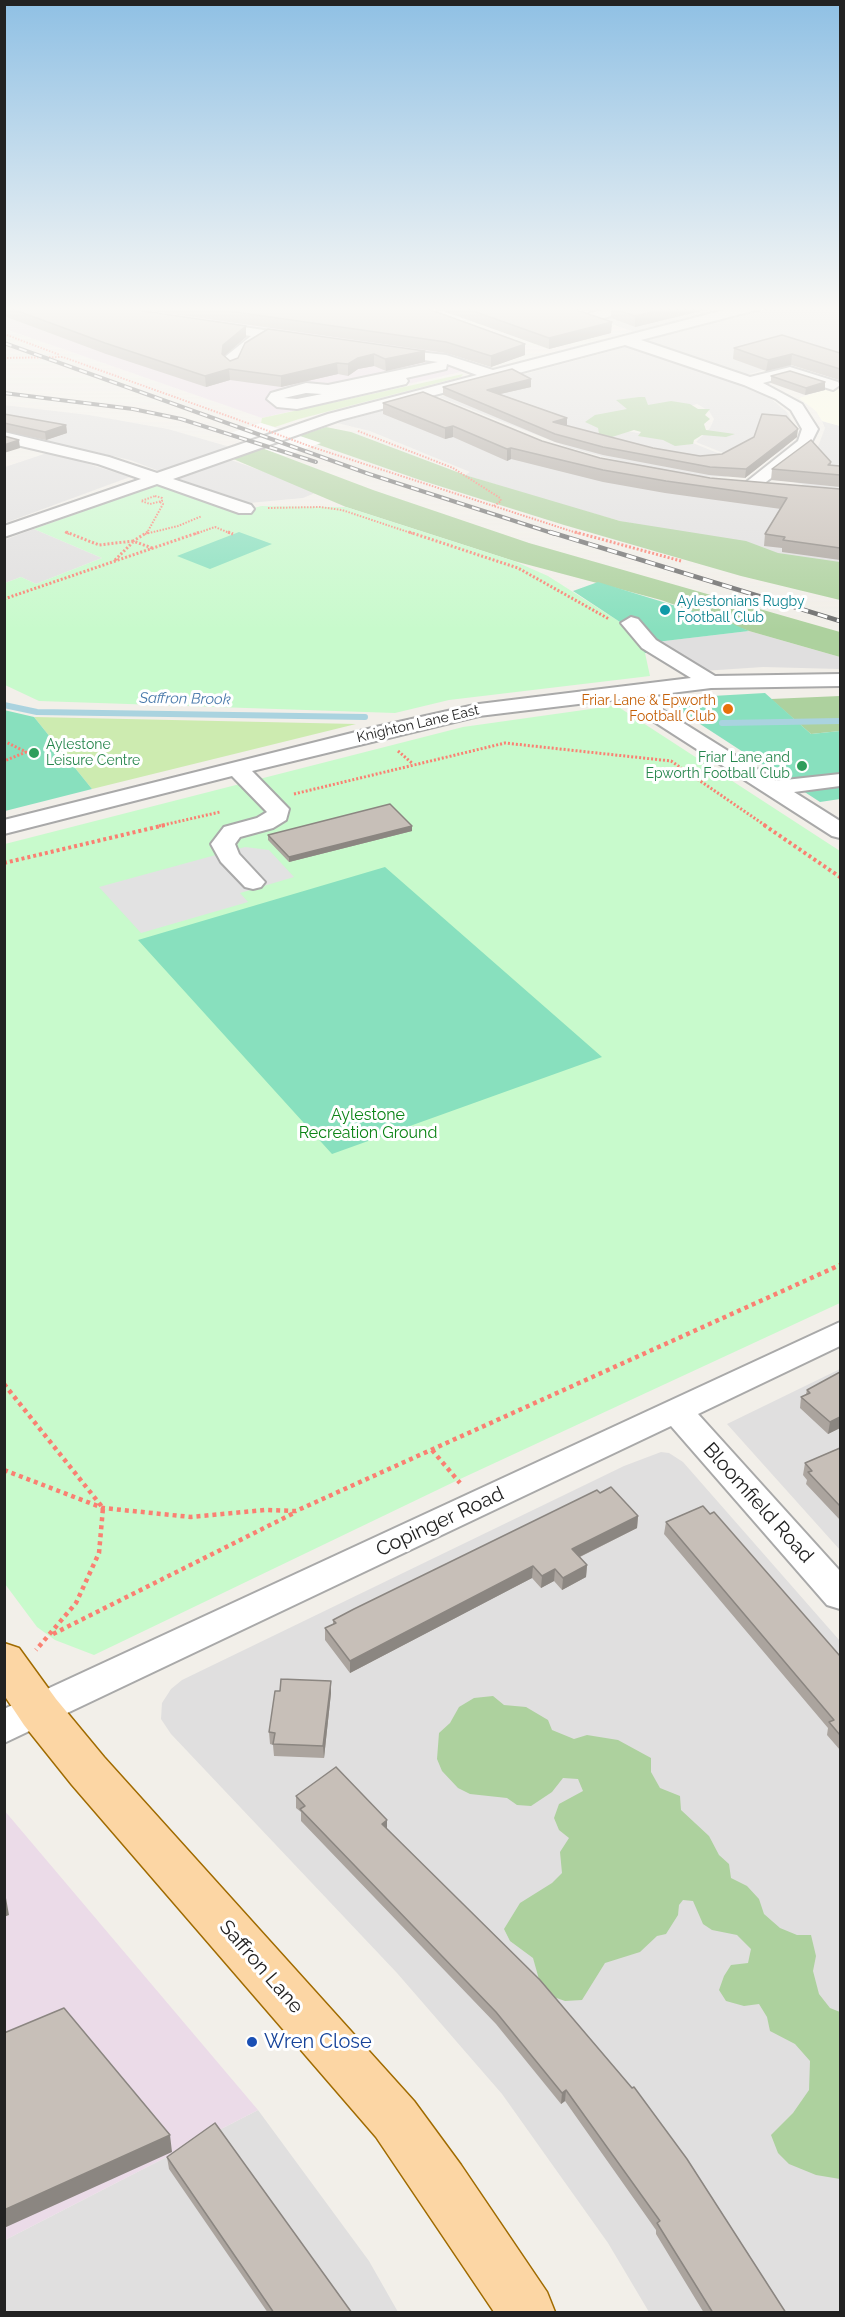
<!DOCTYPE html>
<html>
<head>
<meta charset="utf-8">
<style>
  body { margin:0 }
  #map { position:relative; width:845px; height:2317px; overflow:hidden; background:#f2efe9; font-family:Raleway,sans-serif }
  canvas { display:block }
  .frame { position:absolute; inset:0; border:6px solid #222; pointer-events:none }
</style>
</head>
<body>
<div id="map">
<canvas width="845" height="2317"></canvas>
<div class="frame"></div>
</div>
<script>
const ctx = document.querySelector('canvas').getContext('2d');
ctx.lineJoin = 'round';
function fillPath(path, color) { ctx.fillStyle = color; ctx.fill(path, 'evenodd'); }
const toPath = rows => new Path2D(rows.map(r => 'M' + r).join(''));
function trace(path, color, width, dash) { ctx.strokeStyle = color; ctx.lineWidth = width; ctx.lineCap = dash ? 'butt' : 'round'; ctx.setLineDash(dash || []); ctx.stroke(path); }
function drawText(font, color, halo, rows, align = 'center') {
  ctx.font = font + ' Raleway,sans-serif'; ctx.lineWidth = 6; ctx.setLineDash([]); ctx.textBaseline = 'middle'; ctx.strokeStyle = halo; ctx.fillStyle = color; for (const [text, x, y, turn = 0] of rows) {
    ctx.save(); ctx.translate(x, y); ctx.rotate((+turn || 0) * Math.PI / 180); ctx.textAlign = isNaN(turn) ? turn : align; if (halo) ctx.strokeText(text, 0, 0); ctx.fillText(text, 0, 0); ctx.restore();
  }
}
fillPath(toPath([
  [648,306,732,306,635,332,597,319],
  [779,306,840,307,840,380,789,363,746,375,644,341],
  [629,346,743,385,770,398,787,412,794,425,792,438,783,450,755,466,696,442,710,428,714,419,709,411,697,404,616,429,693,443,752,467,725,477,699,476,635,465,570,448,439,397],
  [417,401,539,451,840,500,840,570,734,543,620,521,545,500,465,475,470,472,370,431,337,423],
  [4,405,89,415,168,429,230,447,159,471,130,460,5,432],
  [822,421,840,426,840,488,807,486,791,481,817,449,825,428],
  [50,452,130,477,5,523,5,467],
  [228,459,320,491,303,498,249,503,175,478],
  [34,529,102,558,36,584,21,577,5,583,4,540],
  [749,631,840,657,840,669,763,667,703,671,655,642],
  [840,1369,840,1550,727,1424],
  [661,1452,669,1453,683,1462,840,1641,840,2312,649,2312,608,2243,502,2094,397,1973,171,1734,161,1719,162,1703,171,1689,182,1680,624,1466],
  [258,2110,369,2261,398,2312,5,2312,5,2240]
]), '#e0dfdf');
fillPath(toPath([
  [5,306,402,306,466,354,413,358,465,371,262,418,5,329],
  [4,1810,258,2110,5,2240,4,2240]
]), '#ebdbe8');
fillPath(toPath([
  [840,385,840,426,822,421,816,411,799,398]
]), '#ffffe5');
fillPath(toPath([
  [463,374,461,377,299,419,275,427,261,423,262,418],
  [34,717,356,724,92,789]
]), '#cdebb0');
fillPath(toPath([
  [639,397,645,397,648,405,671,401,690,404,698,409,710,409,705,415,710,419,704,424,706,430,735,434,726,437,702,435,694,440,693,444,675,446,663,440,638,436,641,432,634,430,612,437,599,434,598,428,585,422,595,415,627,409,616,400],
  [326,427,351,432,465,475,620,521,746,541,778,553,840,562,840,600,741,576,564,525,420,480,296,437],
  [262,448,373,490,529,543,840,632,840,657,749,631,661,600,514,561,346,507,231,458],
  [840,696,840,731,811,734,771,699],
  [493,1696,504,1705,526,1707,548,1720,552,1730,574,1739,587,1735,618,1740,651,1758,651,1772,660,1788,680,1796,681,1810,709,1836,719,1855,729,1864,731,1878,747,1886,759,1899,764,1914,780,1928,797,1935,811,1935,816,1956,813,1971,819,1994,830,2008,840,2012,840,2179,816,2175,789,2164,778,2153,771,2135,793,2113,809,2090,810,2061,795,2044,770,2031,767,2017,759,2004,744,2006,726,2001,719,1990,724,1976,731,1965,748,1963,751,1949,737,1935,712,1930,703,1924,693,1901,683,1900,679,1905,678,1915,666,1934,657,1936,640,1952,605,1963,582,2000,565,2001,548,1995,540,1983,533,1958,510,1941,504,1929,520,1903,552,1883,562,1873,560,1852,569,1838,559,1830,554,1818,559,1804,583,1791,578,1779,563,1778,552,1792,531,1806,517,1805,507,1798,470,1794,458,1788,442,1771,437,1759,439,1733,450,1723,459,1707,474,1698]
]), '#add19e');
fillPath(toPath([
  [156,485,237,513,261,506,346,507,514,561,548,576,620,622,645,653,650,676,449,700,395,713,39,701,5,685,5,583,21,577,36,584,102,558,34,529],
  [612,706,620,708,840,851,840,1303,458,1480,94,1655,55,1640,37,1627,5,1584,5,844,463,727]
]), '#c8facc');
fillPath(toPath([
  [239,532,272,544,210,569,177,556],
  [598,582,728,622,749,631,656,642,657,653,645,653,620,622,573,591],
  [765,693,811,734,840,731,840,799,820,802,677,709,678,704,695,697],
  [4,710,34,717,92,789,5,811],
  [385,867,602,1057,332,1154,138,940]
]), '#88e0be');
fillPath(toPath([
  [245,847,269,850,294,877,240,893,248,902,141,933,99,887]
]), '#e2e2e2');
fillPath(toPath([
  [261,423,321,443,285,456,224,435]
]), '#fff');
trace(toPath([
  [4,705,37,712,365,717],
  [722,723,840,721]
]), '#aad3df', 6);
const minor = toPath([
  [620,306,643,306,641,309,595,320,588,316,590,313,620,306],
  [740,306,762,306,760,309,641,340,750,377,790,367,838,382,840,385,833,390,789,376,763,383,802,404,818,429,807,451,754,491,742,491,740,487,798,441,802,429,791,410,776,399,744,385,625,345,340,420,173,479,251,505,254,509,251,513,239,513,157,484,4,537,4,526,141,479,98,464,4,442,4,432,109,457,157,473,328,414,477,375,447,364,446,369,406,378,408,381,406,384,297,409,277,407,267,399,271,393,306,383,328,385,438,362,381,354,379,351,381,348,446,355,493,370,740,306],
  [306,393,322,394,297,399,284,398,306,393],
  [208,322,299,335,306,339,299,343,267,339,244,353,237,369,232,370,225,366,226,356,251,336,203,329,203,323,208,322],
  [631,617,638,619,656,640,715,676,840,674,840,686,711,688,647,696,653,704,776,781,840,774,840,786,794,792,840,821,840,838,832,836,639,712,628,698,479,716,252,771,289,809,286,820,273,828,240,837,235,844,239,854,265,882,261,887,253,889,245,887,221,862,211,844,224,827,257,818,267,812,232,776,4,834,4,820,376,727,479,704,691,678,642,648,621,623,631,617],
  [840,1322,840,1346,698,1414,840,1571,840,1609,827,1605,671,1426,4,1743,4,1709,840,1322]
]);
const major = toPath([
  [4,1643,19,1648,56,1699,104,1757,414,2101,461,2165,547,2292,555,2312,494,2312,376,2137,72,1785,24,1725,4,1695,4,1643]
]);
trace(minor, '#a9a9a9', 4);
trace(major, '#a06b00', 3);
trace(toPath([
  [4,334,60,355],
  [4,358,63,357,250,424],
  [358,431,453,468,500,498,501,501,494,506],
  [312,447,580,534],
  [155,496,162,498,162,501,150,504,141,501,155,496],
  [268,508,320,507,342,510,414,534],
  [148,531,163,504,160,502],
  [65,532,69,534],
  [145,534,178,526,202,516],
  [195,534,215,527,232,534]
]), '#fa8072', 2, [1.5, 1.5]);
trace(toPath([
  [66,532,99,545,133,541],
  [148,532,133,541,152,548],
  [228,532,233,534],
  [409,532,518,568,609,619],
  [575,532,681,561],
  [115,560,133,542],
  [4,599,200,532],
  [4,741,26,752,4,761],
  [398,751,413,764],
  [294,794,505,743,671,761,766,826],
  [159,826,220,812]
]), '#fa8072', 3, [2, 2]);
trace(toPath([
  [764,825,840,877],
  [4,863,165,825]
]), '#fa8072', 4, [3, 3]);
trace(toPath([
  [4,1384,103,1508,99,1553,76,1603,36,1650],
  [432,1450,460,1483],
  [4,1470,103,1508,191,1517,265,1510,296,1511,840,1265],
  [53,1634,296,1512]
]), '#fa8072', 4.5, [4, 4]);
fillPath(minor, '#fff');
fillPath(major, '#fcd6a4');
const railFar1 = toPath([
  [4,343,369,474,555,534],
  [4,393,133,409,181,419,316,462]
]);
const rail = toPath([
  [550,532,840,621]
]);
trace(railFar1, '#707070', 4);
trace(rail, '#707070', 4.5);
trace(railFar1, '#fff', 2, [8]);
trace(rail, '#fff', 3, [10]);
trace(toPath([
  [252,425,312,447]
]), '#fa8072', 2, [1.5, 1.5]);
fillPath(toPath([
  [4,306,143,311,246,326,246,337,224,356,230,361,425,351,425,362,386,371,374,366,358,369,348,376,338,374,281,387,230,380,206,387,106,354,4,316],
  [131,306,420,306,525,344,525,355,491,367,446,353,145,310],
  [429,306,565,306,612,322,611,333,549,349],
  [573,306,612,306,590,312],
  [619,306,721,306,635,327,611,318,611,308],
  [734,348,840,353,840,382,839,380,791,365,766,371,733,359],
  [771,376,825,382,825,390,805,395,771,383],
  [531,379,531,387,500,394,567,418,567,426,653,448,700,456,722,454,797,437,745,478,709,475,603,455,555,442,443,395,443,387],
  [383,403,542,441,600,458,710,478,840,489,840,487,771,480,772,469,831,462,831,466,840,466,840,560,782,552,782,548,764,546,765,534,781,509,665,493,603,482,511,459,507,461,453,437,445,439,383,414],
  [4,414,66,425,67,433,46,440,4,431],
  [412,826,412,831,289,862,268,840,268,835],
  [840,1372,840,1428,828,1434,800,1408,801,1397,806,1394,807,1390],
  [840,1448,840,1520,806,1484,807,1480,803,1475,805,1463],
  [600,1493,638,1516,637,1528,580,1557,587,1565,586,1577,562,1590,554,1581,541,1588,532,1578,350,1673,325,1640,325,1628,333,1624,333,1620],
  [666,1522,840,1656,840,1750,827,1735,828,1728,664,1534],
  [331,1681,331,1693,324,1758,274,1756,273,1745,270,1744,269,1732,280,1691],
  [296,1796,387,1829,786,2313,704,2313,656,2234,656,2230,565,2101,561,2104,496,2024,301,1821,301,1812,296,1808],
  [167,2157,352,2313,268,2313,169,2169]
]), '#aba49e');
fillPath(toPath([
  [590,306,612,306,590,312],
  [678,306,721,306,635,327,635,316],
  [612,322,611,333,549,349,549,338],
  [246,326,246,337,224,356,222,354,223,345],
  [525,344,525,355,491,367,491,356],
  [425,351,425,362,386,371,385,359],
  [374,354,374,366,358,369,348,376,348,364,358,358],
  [792,354,791,365,766,371,768,360],
  [337,363,338,374,281,387,281,376],
  [229,369,230,380,206,387,205,376],
  [531,379,531,387,487,397,487,390],
  [825,382,825,390,805,395,806,388],
  [567,418,567,426,553,422],
  [66,425,67,433,46,440,45,432],
  [453,426,453,437,445,439,445,428],
  [798,429,797,437,745,478,746,469],
  [19,440,20,448,4,453,4,445],
  [511,448,511,459,507,461,507,449],
  [412,826,412,831,289,862,289,857],
  [840,1417,840,1428,828,1434,830,1422],
  [638,1516,637,1528,571,1561,572,1549],
  [587,1565,586,1577,562,1590,563,1578],
  [533,1566,532,1578,350,1673,350,1661],
  [555,1569,554,1581,541,1588,542,1576],
  [331,1681,331,1693,324,1758,323,1746],
  [387,1820,387,1832,382,1824],
  [6,1898,9,1915,4,1917,4,1899],
  [566,2090,565,2101,561,2104,562,2093],
  [170,2135,172,2152,4,2228,4,2210]
]), '#8b8681');
const building = toPath([
  [4,306,123,306,143,311,246,326,223,345,222,354,230,361,238,358,245,343,268,329,425,351,385,359,374,354,358,358,348,364,337,363,281,376,229,369,205,376,105,343,4,306],
  [193,306,420,306,525,344,491,356,446,342,193,306],
  [459,306,565,306,612,322,549,338,459,306],
  [619,306,678,306,635,316,611,308,619,306],
  [782,335,840,353,840,369,792,354,768,360,734,348,782,335],
  [512,369,531,379,487,390,567,418,553,422,653,448,700,456,722,454,754,437,762,414,786,416,798,429,746,469,710,467,603,447,555,434,443,387,512,369],
  [790,371,825,382,806,388,771,376,790,371],
  [423,392,542,441,600,458,710,478,840,489,840,548,783,540,785,537,765,534,787,498,666,481,603,470,511,448,507,449,453,426,445,428,383,403,423,392],
  [4,414,66,425,45,432,4,423,4,414],
  [4,436,19,440,4,445,4,436],
  [811,440,831,462,828,465,840,466,840,475,772,469,811,440],
  [390,804,412,826,289,857,268,835,390,804],
  [840,1372,840,1417,830,1422,801,1397,810,1393,807,1390,840,1372],
  [840,1448,840,1506,808,1472,812,1471,805,1463,840,1448],
  [611,1487,638,1516,572,1549,587,1565,563,1578,555,1569,542,1576,533,1566,350,1661,325,1628,336,1623,333,1620,354,1609,597,1490,600,1493,611,1487],
  [703,1506,710,1514,714,1512,840,1656,840,1735,829,1722,834,1720,666,1522,703,1506],
  [281,1679,331,1681,323,1746,273,1744,275,1733,269,1732,275,1691,280,1691,281,1679],
  [336,1767,387,1820,382,1824,540,1980,632,2088,634,2087,687,2159,786,2313,713,2313,657,2223,660,2221,566,2090,562,2093,496,2012,300,1809,305,1806,296,1796,336,1767],
  [64,2008,170,2135,4,2210,4,2033,64,2008],
  [215,2123,352,2313,274,2313,167,2157,215,2123]
]);
fillPath(building, '#c7bfb8');
trace(building, '#8b8681', 1.5);
const sky = ctx.createLinearGradient(0, 0, 0, 630);
sky.addColorStop(0, '#8fc0e4');
sky.addColorStop(0.49, '#f9f8f5');
sky.addColorStop(1, '#f9f8f500');
ctx.fillStyle = sky;
ctx.fillRect(0, 0, 845, 630);
for (const [x, y, r, color] of [
  [665,610,6,"#0f9aa8"],
  [728,709,6,"#e8710a"],
  [34,753,6,"#2e9e5b"],
  [802,766,6,"#2e9e5b"],
  [252,2042,6,"#1a4fb4"]
]) { const dot = new Path2D(); dot.arc(x, y, r, 0, 2 * Math.PI); ctx.fillStyle = color; ctx.fill(dot); trace(dot, '#fff', 2); }
drawText('14px', '#0d838f', '#fff', [
  ["Aylestonians Rugby",677,602],
  ["Football Club",677,618]
], 'left');
drawText('14px', '#c56008', '#fff', [
  ["Friar Lane & Epworth",716,701],
  ["Football Club",716,717]
], 'right');
drawText('14px', '#222', '#fff', [
  ["Knighton Lane East",418,724,-13]
]);
drawText('14px', '#27864d', '#fff', [
  ["Aylestone",46,745],
  ["Leisure Centre",46,761],
  ["Friar Lane and",790,758,"right"],
  ["Epworth Football Club",790,774,"right"]
], 'left');
drawText('italic 15px', '#4a7aab', '#fff', [
  ["Saffron Brook",185,699,1]
]);
drawText('16px', '#0c8416', '#fff', [
  ["Aylestone",368,1115],
  ["Recreation Ground",368,1133]
]);
drawText('20px', '#222', '#fff', [
  ["Bloomfield Road",758,1503,48],
  ["Copinger Road",440,1522,-25],
  ["Saffron Lane",261,1967,49]
]);
drawText('20px', '#164399', '#fff', [
  ["Wren Close",264,2042]
], 'left');
</script>
</body>
</html>
